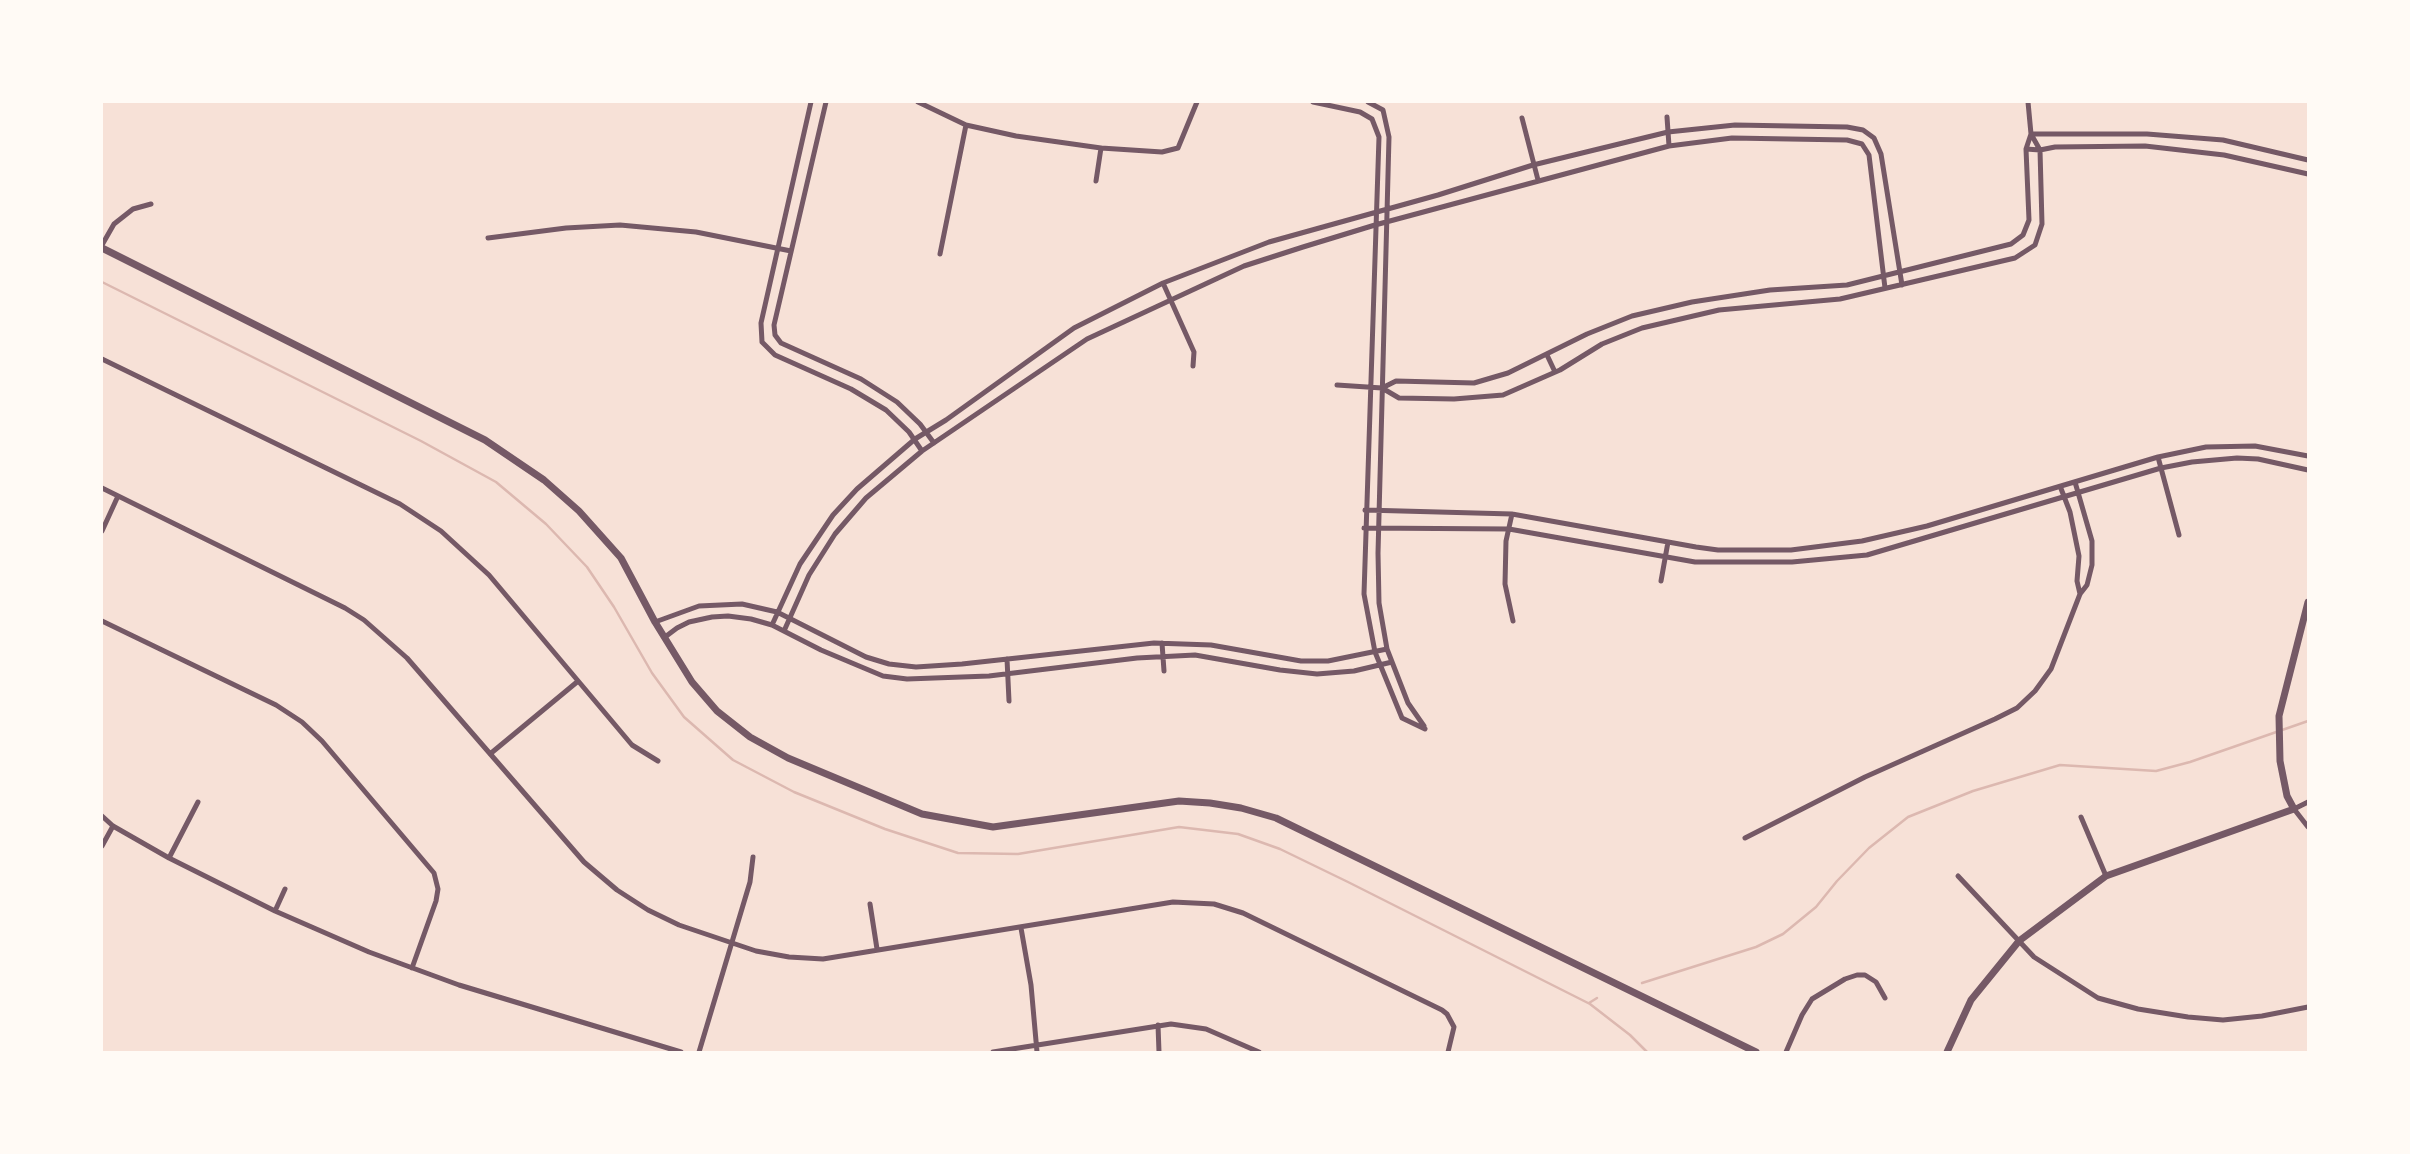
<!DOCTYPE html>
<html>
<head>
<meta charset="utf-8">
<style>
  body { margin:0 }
  #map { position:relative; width:2410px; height:1154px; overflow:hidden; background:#f7e1d7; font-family:"Space Grotesk",sans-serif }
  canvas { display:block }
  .frame { position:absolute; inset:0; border:103px solid #fffaf5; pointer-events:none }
</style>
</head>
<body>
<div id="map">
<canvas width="2410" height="1154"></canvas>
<div class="frame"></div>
</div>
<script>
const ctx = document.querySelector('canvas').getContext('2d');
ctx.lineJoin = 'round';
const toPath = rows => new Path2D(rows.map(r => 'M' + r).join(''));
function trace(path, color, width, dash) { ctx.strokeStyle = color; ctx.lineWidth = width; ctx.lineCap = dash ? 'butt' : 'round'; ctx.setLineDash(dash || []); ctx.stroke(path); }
trace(toPath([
  [102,282,421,441,496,482,546,524,587,567,614,607,652,673,684,717,733,760,794,792,885,829,958,853,1018,854,1179,827,1238,834,1280,849,1348,882,1590,1004,1630,1035,1647,1052],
  [1642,983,1756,947,1783,934,1816,907,1837,881,1869,848,1908,817,1973,791,2060,765,2156,771,2190,762,2308,721],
  [1589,1003,1597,998]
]), '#dcb8b0', 2.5);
trace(toPath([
  [811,102,761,323,762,342,775,355,851,389,886,410,909,432,922,451],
  [826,102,774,325,775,335,781,343,861,379,897,402,920,424,934,443],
  [918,102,966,125,1016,136,1101,148,1162,152,1178,148,1197,102],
  [1313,102,1360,112,1372,119,1379,137,1364,594,1375,652,1402,718,1425,729],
  [1368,102,1383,110,1389,137,1378,553,1379,603,1387,649,1408,703,1424,726],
  [1667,117,1669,146],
  [1522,118,1538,180],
  [2031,134,2147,134,2223,140,2308,160],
  [2026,149,2040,150,2055,147,2145,146,2224,155,2308,174],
  [1096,181,1101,148],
  [488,238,566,228,620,225,696,232,791,251],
  [102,245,114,224,133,209,151,204],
  [940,254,966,125],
  [1163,283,1194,352,1193,366],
  [1547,355,1555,372],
  [102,359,400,504,441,531,489,575,632,745,658,761],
  [1337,385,1382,388,1399,398,1454,399,1503,395,1560,370,1602,344,1642,328,1719,310,1840,299,2015,258,2035,245,2042,224,2040,150,2031,134],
  [1382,388,1396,381,1474,383,1508,373,1587,334,1632,316,1692,302,1770,290,1847,285,2011,244,2023,235,2029,220,2026,149,2031,134,2028,102],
  [2158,457,2179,535],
  [2060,486,2070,512,2079,556,2077,581,2080,594],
  [102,488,345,608,364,620,407,658,584,862,617,890,648,910,679,925,756,951,789,957,823,959,1173,902,1214,904,1243,913,1442,1010,1447,1014,1454,1027,1448,1052],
  [1365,510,1512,514,1696,547,1718,550,1791,550,1862,541,1927,526,2158,457,2206,447,2255,446,2308,456],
  [1512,514,1506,541,1505,584,1513,621],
  [1364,528,1509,529,1695,562,1792,562,1867,555,2161,468,2192,462,2237,458,2258,459,2308,470],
  [102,531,118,496],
  [1661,581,1668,542],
  [102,621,276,705,302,722,322,741,434,873,438,889,436,901,412,968],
  [655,622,699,606,742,604,777,612,866,657,889,664,916,667,962,664,1154,643,1211,645,1301,661,1328,661,1387,649],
  [772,625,800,564,833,515,857,489,915,439,946,420,1074,328,1163,283,1269,242,1438,195,1533,165,1668,132,1735,125,1847,127,1863,130,1874,138,1881,154,1902,285],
  [784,631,809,575,835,534,866,498,922,451,1087,339,1244,266,1303,247,1375,225,1669,146,1732,138,1847,140,1862,144,1869,155,1885,288],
  [665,637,677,628,689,622,712,617,728,616,751,619,772,625,821,650,883,676,907,679,989,676,1137,658,1195,655,1280,670,1317,674,1354,671,1392,662],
  [1162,643,1164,671],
  [1007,659,1009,701],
  [490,754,577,682],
  [2308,802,2294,809,2308,827],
  [102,816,113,826,169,858,275,911,369,952,459,985,681,1052],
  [2081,817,2106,876],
  [1745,838,1865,777,1995,719,2017,708,2035,691,2051,669,2080,594,2087,585,2092,565,2092,541,2075,482],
  [102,846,113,826],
  [169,858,198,802],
  [1958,876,2034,957,2098,998,2138,1009,2188,1017,2223,1020,2262,1016,2308,1007],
  [870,904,877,949],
  [275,911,285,889],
  [1021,928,1031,985,1037,1052],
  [1158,1025,1159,1052],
  [699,1052,750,882,753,857],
  [993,1052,1171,1024,1206,1029,1259,1052],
  [1786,1052,1802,1015,1812,999,1845,979,1857,975,1865,975,1876,982,1885,998]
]), '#755966', 5);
trace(toPath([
  [102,248,485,440,544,480,579,511,621,558,655,622,692,682,717,711,750,737,788,758,922,814,993,827,1179,801,1210,803,1241,808,1276,818,1756,1052],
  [1947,1052,1971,1000,2019,941,2106,876,2294,809,2287,796,2280,761,2279,716,2308,602]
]), '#755966', 7);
</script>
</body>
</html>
